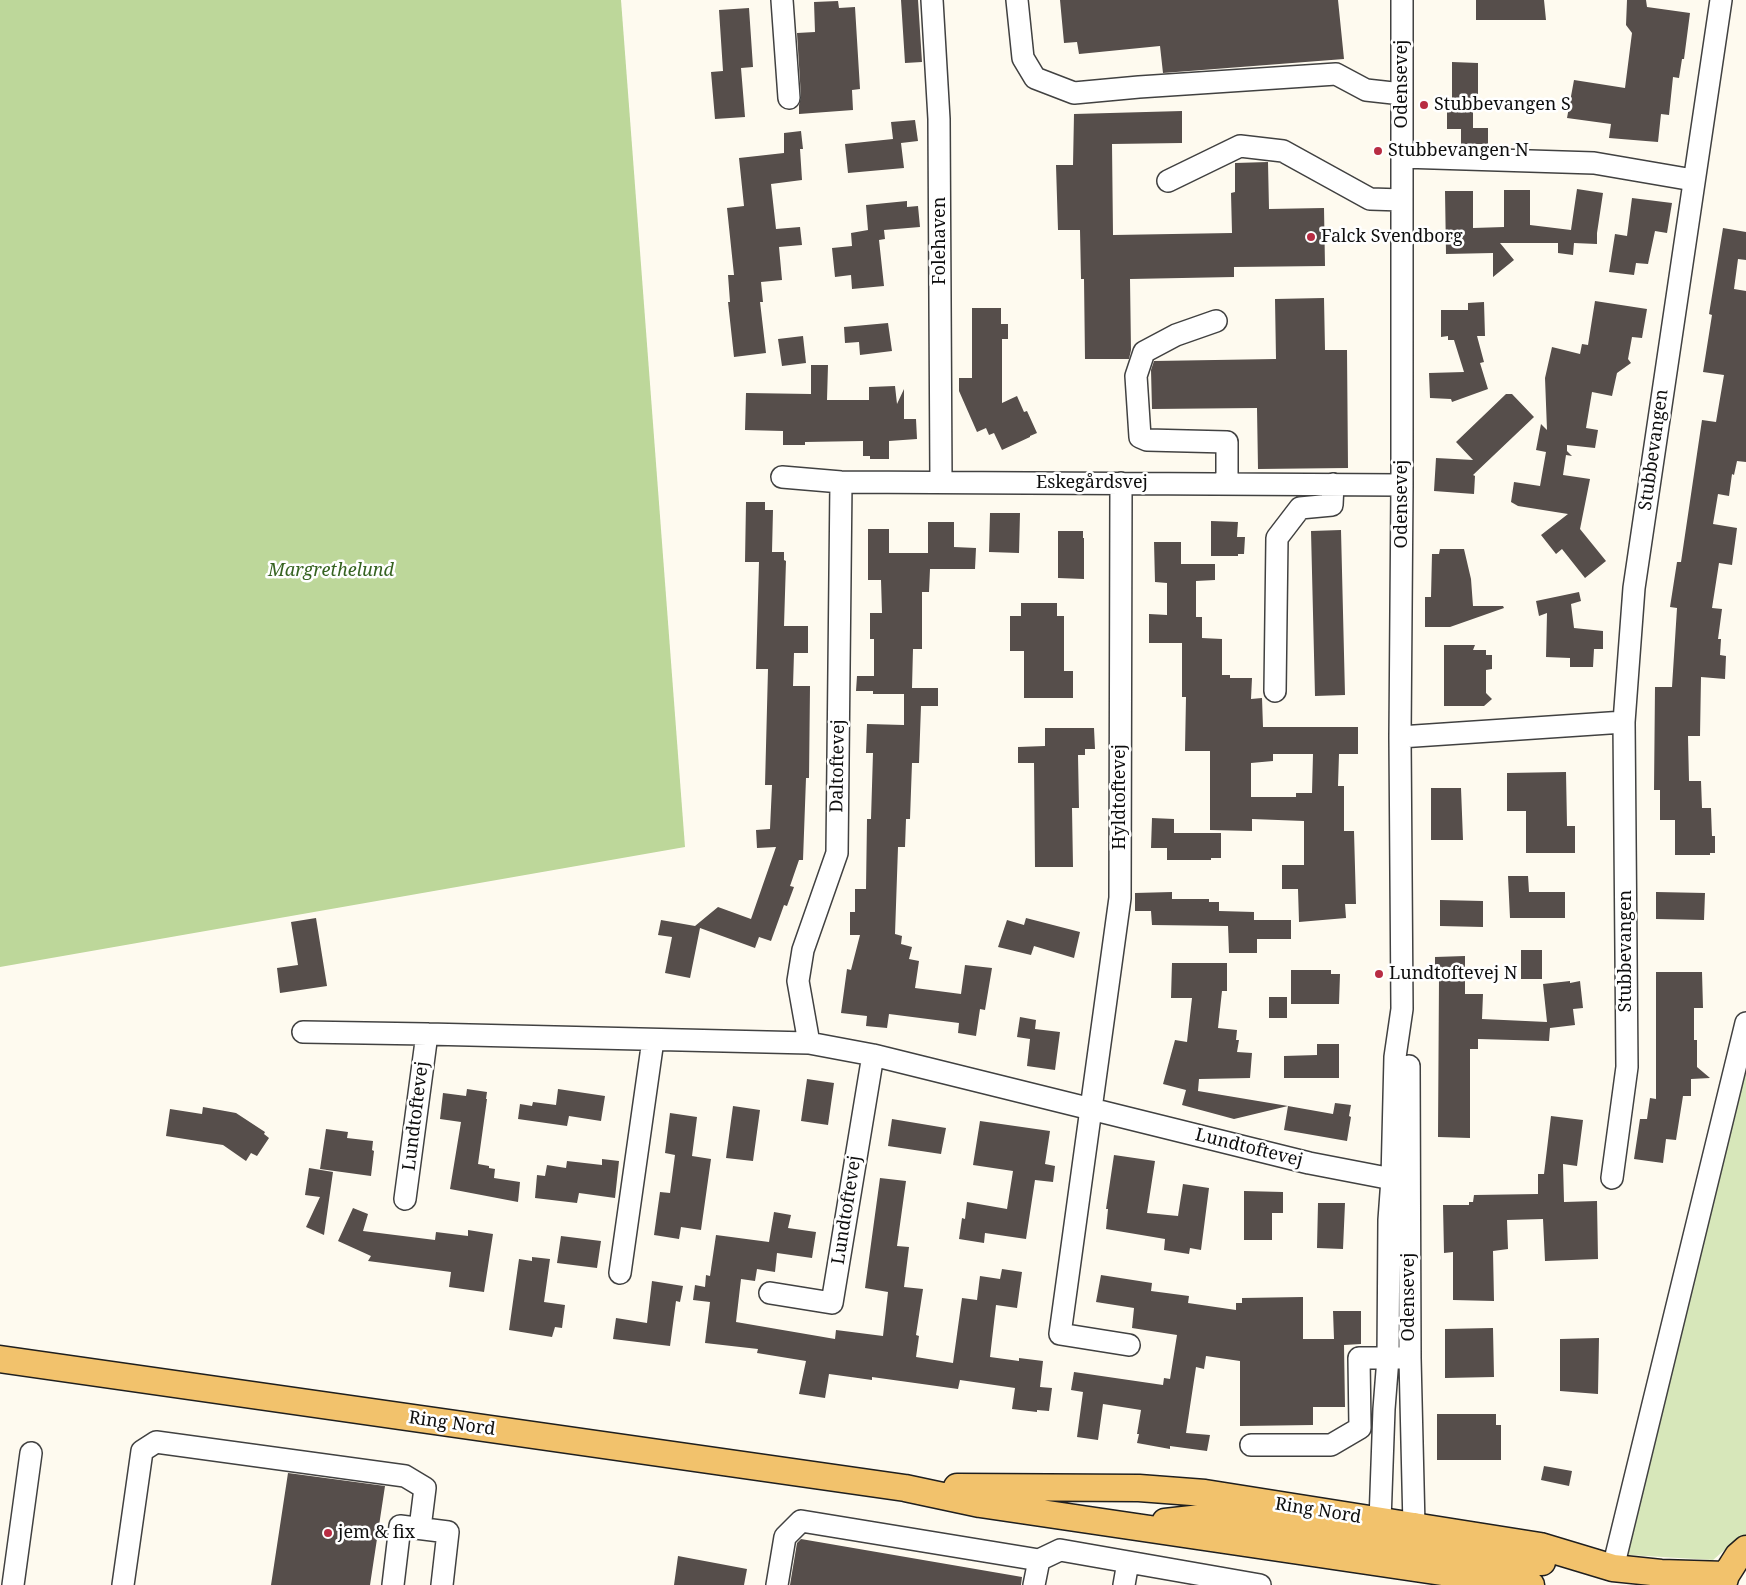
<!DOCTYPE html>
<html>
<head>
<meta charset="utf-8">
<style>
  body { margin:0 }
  canvas { display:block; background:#fefaef }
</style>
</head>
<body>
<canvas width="1746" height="1585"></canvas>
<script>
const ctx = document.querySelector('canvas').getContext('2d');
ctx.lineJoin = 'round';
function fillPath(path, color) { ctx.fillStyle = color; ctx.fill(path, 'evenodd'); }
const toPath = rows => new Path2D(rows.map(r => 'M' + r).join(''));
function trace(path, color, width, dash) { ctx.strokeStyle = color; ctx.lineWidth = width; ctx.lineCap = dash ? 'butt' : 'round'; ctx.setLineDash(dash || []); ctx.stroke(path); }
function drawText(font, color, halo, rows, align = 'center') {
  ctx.font = font + ' "Noto Serif",serif'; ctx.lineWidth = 5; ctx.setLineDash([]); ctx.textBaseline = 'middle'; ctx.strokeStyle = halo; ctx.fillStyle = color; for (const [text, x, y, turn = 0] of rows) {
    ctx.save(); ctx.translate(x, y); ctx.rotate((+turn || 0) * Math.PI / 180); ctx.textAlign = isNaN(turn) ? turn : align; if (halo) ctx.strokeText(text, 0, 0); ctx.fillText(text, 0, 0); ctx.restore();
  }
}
fillPath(toPath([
  [1746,1065,1746,1535,1736,1540,1713,1560,1628,1555]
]), '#d7e7ba');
fillPath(toPath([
  [0,0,621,0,685,847,0,967]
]), '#bdd79a');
fillPath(toPath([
  [901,0,918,0,922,62,905,63],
  [1060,0,1338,0,1344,59,1163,73,1160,46,1079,54,1077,42,1064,43],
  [1476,0,1544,0,1546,20,1476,20],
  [1627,0,1646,0,1647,7,1690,13,1684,59,1682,59,1679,78,1673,77,1669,115,1661,114,1658,142,1609,138,1611,124,1567,118,1574,80,1625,88,1632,33,1626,25],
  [838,1,839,8,855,7,860,89,852,90,853,110,799,114,799,105,801,97,797,33,815,32,814,2],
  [749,8,753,67,741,68,745,117,715,119,711,72,723,71,719,10],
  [1452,62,1478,63,1478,94,1473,94,1473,128,1488,128,1488,144,1461,144,1461,129,1447,129,1447,103,1452,103],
  [1182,111,1182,143,1112,144,1113,235,1232,233,1231,193,1235,192,1235,163,1268,162,1269,209,1324,208,1325,266,1234,267,1234,277,1130,279,1131,350,1129,359,1085,359,1084,279,1081,279,1080,230,1058,230,1056,165,1073,165,1074,114],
  [915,120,918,141,901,143,904,168,848,173,845,144,893,139,891,122],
  [801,131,803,149,800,149,802,180,771,184,776,229,800,227,802,245,779,247,782,280,761,282,763,302,760,302,766,353,734,357,728,302,730,302,728,275,734,275,727,208,744,206,739,158,784,153,784,133],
  [1577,189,1603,193,1597,233,1597,244,1574,243,1573,255,1558,253,1558,243,1500,243,1514,260,1493,277,1493,253,1446,254,1445,191,1473,191,1473,228,1504,227,1504,190,1530,190,1530,225,1571,230],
  [1632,198,1672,203,1667,233,1655,231,1648,264,1636,263,1634,275,1609,272,1615,234,1627,236],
  [907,201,907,207,918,206,920,227,884,230,885,239,879,240,884,286,852,289,851,275,835,277,832,248,852,246,851,233,868,230,866,205],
  [1723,228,1746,232,1746,260,1738,259,1734,289,1746,291,1746,462,1737,461,1734,475,1732,474,1729,496,1718,494,1713,524,1737,528,1732,565,1719,563,1712,608,1722,609,1718,639,1721,639,1720,655,1726,656,1725,679,1701,677,1700,736,1688,736,1689,781,1701,781,1702,808,1711,808,1712,836,1715,836,1715,853,1710,853,1710,855,1675,855,1675,820,1660,820,1660,790,1654,790,1655,687,1672,687,1677,608,1670,607,1677,562,1681,562,1702,420,1716,422,1724,375,1703,372,1712,315,1709,314],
  [1324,298,1325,350,1347,350,1348,468,1258,469,1257,408,1152,409,1151,370,1154,361,1276,359,1275,299],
  [1595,301,1647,309,1642,338,1632,337,1628,359,1631,363,1617,373,1612,396,1592,392,1586,428,1598,430,1595,448,1567,445,1567,451,1572,456,1566,455,1563,475,1590,479,1580,529,1606,561,1585,578,1562,549,1556,554,1541,535,1568,514,1518,506,1511,502,1514,482,1540,486,1546,452,1536,450,1541,424,1547,430,1545,378,1552,347,1580,354,1582,344,1588,345],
  [1484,302,1485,336,1477,336,1484,362,1480,363,1488,389,1452,402,1451,399,1430,398,1429,373,1464,372,1454,340,1448,340,1448,336,1441,337,1441,310,1468,310,1468,303],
  [972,308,1001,308,1001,324,1008,324,1008,339,1002,339,1002,403,1017,396,1024,412,1027,411,1037,433,1030,436,1030,437,1002,450,994,433,989,435,986,428,977,432,959,391,959,378,972,378],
  [888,323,892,351,860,355,859,342,845,343,844,327],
  [803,336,806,363,782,366,778,339],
  [811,365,828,365,827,400,869,400,869,387,895,386,897,404,904,389,904,419,916,419,917,439,889,441,889,459,870,459,870,456,863,456,863,441,805,442,805,445,783,445,783,431,745,430,746,393,811,394],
  [1506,394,1512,394,1534,417,1473,475,1475,476,1474,494,1434,491,1436,458,1473,460,1456,442],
  [746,502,765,502,765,510,773,510,772,552,784,552,784,560,786,561,784,626,808,626,808,653,794,653,793,686,810,686,809,778,806,778,803,860,799,860,790,886,794,887,787,906,784,905,771,941,759,937,755,948,700,928,690,978,665,973,672,937,658,935,661,920,695,926,718,907,751,919,776,847,757,848,756,830,770,829,772,785,765,785,768,669,756,669,759,562,745,562],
  [990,513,1020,513,1019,553,989,552],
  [1211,521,1238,522,1237,537,1245,537,1244,554,1238,554,1238,556,1211,556],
  [928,522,954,522,954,547,976,548,975,569,930,569,929,592,922,592,922,649,913,649,912,688,938,688,938,706,921,706,919,763,912,763,910,819,906,819,905,847,898,847,895,934,902,936,901,944,912,947,909,959,919,961,915,988,961,994,965,965,992,968,985,1010,980,1009,976,1036,958,1033,959,1023,889,1014,887,1028,866,1026,867,1016,841,1013,847,969,851,970,860,935,850,935,850,912,855,912,855,889,866,889,867,819,871,819,873,753,866,753,867,724,904,725,904,694,873,694,873,691,856,691,857,676,874,676,874,639,870,639,870,613,882,613,881,580,868,580,868,529,889,529,889,553,928,553],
  [1341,530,1345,695,1315,696,1311,531],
  [1058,531,1083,531,1083,538,1084,538,1084,579,1058,578],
  [1154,542,1181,542,1181,564,1215,564,1215,580,1196,581,1196,617,1202,617,1202,638,1222,639,1222,675,1230,675,1230,678,1252,678,1251,699,1262,698,1263,727,1358,727,1358,754,1339,754,1338,786,1344,786,1344,831,1354,831,1356,904,1345,904,1346,918,1299,922,1298,889,1282,889,1282,865,1304,865,1304,821,1252,819,1252,831,1210,830,1210,751,1185,751,1186,697,1182,697,1182,643,1149,643,1149,614,1167,615,1167,583,1155,582],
  [1273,754,1313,754,1312,793,1296,793,1296,797,1251,797,1251,763,1273,761],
  [1440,549,1464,549,1471,579,1473,606,1503,606,1504,608,1450,627,1425,627,1425,597,1431,597,1432,554,1439,554],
  [1579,592,1581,601,1571,604,1574,628,1603,631,1603,649,1594,649,1593,667,1570,667,1570,658,1546,657,1547,613,1539,616,1536,601],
  [1021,603,1057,603,1057,616,1064,616,1064,671,1073,671,1073,698,1024,698,1024,651,1010,651,1010,616,1021,616],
  [1444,645,1475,645,1473,650,1486,650,1486,655,1492,655,1492,669,1486,670,1486,693,1492,699,1484,706,1444,706],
  [1045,728,1094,728,1095,749,1085,749,1085,755,1078,755,1079,808,1072,808,1073,867,1035,867,1034,763,1018,763,1018,747,1045,746],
  [1566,772,1567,826,1575,826,1575,853,1526,853,1526,811,1507,811,1507,773],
  [1431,788,1461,788,1463,840,1431,840],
  [1152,818,1174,819,1174,833,1221,833,1221,858,1211,858,1211,860,1167,860,1167,848,1151,848],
  [1508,876,1528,876,1529,892,1565,892,1565,918,1510,918],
  [1172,892,1172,899,1209,899,1209,902,1219,902,1219,911,1254,912,1254,920,1291,920,1291,939,1257,939,1257,953,1229,953,1228,926,1152,925,1151,911,1135,911,1135,893],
  [1656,892,1705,893,1704,920,1656,919],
  [1440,900,1483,901,1483,927,1440,926],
  [316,918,327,986,280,993,277,968,298,965,291,922],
  [1026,918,1080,932,1074,958,1034,946,1031,955,998,947,1007,920,1024,925],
  [1521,950,1542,950,1542,979,1521,979],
  [1465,956,1465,994,1483,994,1482,1019,1547,1022,1543,984,1570,981,1570,983,1580,981,1583,1008,1573,1009,1575,1025,1550,1028,1549,1041,1478,1039,1478,1049,1470,1049,1470,1138,1438,1137,1439,977,1435,977,1435,957],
  [1172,963,1227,963,1227,991,1222,991,1218,1028,1237,1030,1236,1040,1239,1040,1237,1052,1252,1053,1250,1078,1199,1079,1198,1091,1288,1106,1234,1119,1182,1105,1186,1090,1163,1084,1175,1040,1187,1042,1192,998,1171,998],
  [1291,970,1331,970,1331,974,1340,974,1339,1004,1291,1004],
  [1656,972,1702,972,1703,1008,1694,1008,1694,1040,1697,1040,1697,1067,1710,1078,1691,1079,1691,1096,1683,1096,1676,1140,1666,1139,1663,1163,1634,1159,1640,1119,1647,1119,1650,1098,1656,1099],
  [1269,997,1287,997,1287,1018,1269,1018],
  [1020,1017,1036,1020,1035,1029,1060,1032,1055,1070,1027,1066,1030,1039,1017,1037],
  [1317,1044,1339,1044,1339,1078,1284,1078,1284,1056,1317,1055],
  [807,1079,834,1083,828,1125,801,1121],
  [467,1089,487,1092,486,1099,487,1099,478,1164,489,1166,489,1168,495,1169,494,1178,520,1182,518,1202,450,1189,461,1122,440,1119,443,1093,466,1096],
  [558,1089,605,1096,601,1121,569,1116,567,1126,518,1119,520,1104,532,1106,533,1102,556,1105],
  [1335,1103,1351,1105,1349,1116,1351,1117,1347,1141,1284,1130,1288,1106,1333,1114],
  [733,1106,760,1110,753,1161,726,1158],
  [203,1107,236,1113,265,1132,264,1134,269,1138,257,1156,251,1153,246,1161,223,1145,166,1136,170,1109,202,1114],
  [670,1113,697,1117,692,1156,711,1159,701,1230,681,1227,679,1239,654,1235,660,1192,670,1193,675,1155,665,1153],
  [1551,1116,1583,1120,1577,1166,1563,1164,1564,1202,1597,1201,1598,1259,1545,1261,1543,1219,1507,1220,1508,1249,1493,1251,1494,1301,1453,1300,1453,1252,1444,1253,1443,1205,1469,1205,1469,1202,1473,1202,1474,1195,1538,1194,1538,1174,1544,1174],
  [892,1119,946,1128,941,1154,888,1146],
  [980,1121,1050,1131,1045,1164,1055,1166,1053,1182,1035,1180,1026,1239,985,1233,984,1243,959,1239,962,1218,965,1219,967,1202,1007,1209,1013,1171,973,1165],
  [326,1129,348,1132,347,1138,373,1141,372,1150,374,1151,371,1176,320,1169],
  [1114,1155,1155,1161,1147,1213,1178,1216,1183,1184,1209,1188,1201,1250,1190,1248,1189,1254,1164,1250,1165,1239,1106,1229,1108,1209,1106,1209],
  [602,1159,619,1161,615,1198,579,1193,577,1203,535,1198,537,1175,545,1176,547,1165,566,1168,567,1161,602,1165],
  [309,1168,333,1172,324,1235,306,1227,320,1197,305,1195],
  [880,1178,906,1181,897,1246,909,1247,904,1287,923,1289,916,1335,919,1336,916,1357,953,1363,962,1298,977,1300,980,1276,1000,1279,1002,1269,1022,1272,1017,1308,996,1305,990,1357,1019,1361,1019,1358,1043,1361,1040,1387,1052,1388,1049,1411,1037,1410,1037,1412,1012,1409,1015,1388,960,1380,958,1389,872,1377,872,1380,829,1374,825,1398,799,1394,806,1361,757,1353,758,1349,705,1343,710,1302,693,1300,695,1285,705,1287,706,1275,710,1276,716,1235,769,1242,774,1212,791,1215,788,1228,816,1232,812,1258,777,1253,775,1272,757,1269,755,1281,741,1279,736,1322,835,1339,836,1330,883,1336,888,1292,865,1288],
  [1244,1191,1283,1192,1283,1213,1272,1213,1272,1240,1244,1240],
  [1318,1203,1345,1203,1343,1249,1317,1248],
  [353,1208,368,1214,363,1231,435,1240,436,1232,468,1236,468,1230,493,1234,484,1292,449,1287,451,1272,368,1261,371,1256,338,1241],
  [561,1236,601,1241,597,1268,557,1263],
  [532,1257,550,1259,544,1302,565,1305,562,1328,555,1327,552,1337,509,1330,519,1259,532,1261],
  [1101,1275,1152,1283,1151,1291,1189,1296,1188,1303,1236,1310,1236,1303,1242,1303,1242,1298,1303,1297,1303,1339,1334,1339,1333,1311,1361,1311,1361,1344,1344,1345,1345,1407,1313,1407,1313,1425,1240,1426,1240,1361,1206,1356,1204,1369,1196,1367,1186,1433,1210,1435,1207,1451,1170,1446,1170,1449,1137,1443,1139,1434,1137,1434,1141,1410,1103,1404,1098,1440,1077,1437,1083,1392,1071,1390,1074,1372,1163,1385,1164,1378,1170,1379,1177,1335,1132,1328,1134,1308,1096,1302],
  [652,1281,683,1286,680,1302,676,1301,670,1346,613,1339,616,1318,647,1323],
  [1493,1328,1494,1377,1445,1378,1445,1329],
  [1599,1338,1598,1394,1560,1391,1560,1339],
  [1437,1414,1496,1414,1496,1425,1501,1425,1501,1460,1437,1460],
  [1544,1466,1572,1471,1569,1486,1541,1480],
  [288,1473,385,1486,370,1585,271,1585],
  [801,1539,1022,1577,1021,1585,790,1585,797,1543],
  [678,1556,747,1569,744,1585,674,1585]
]), '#564e4b');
const minor = toPath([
  [782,0,789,98],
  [932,0,939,119,941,482],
  [1017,0,1023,58,1035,78,1074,93,1139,87,1336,74,1366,90,1402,94],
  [1402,157,1594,163,1693,180],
  [1168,181,1240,146,1283,151,1370,199,1402,200],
  [1216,321,1176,335,1144,352,1136,376,1140,437,1147,440,1227,442,1227,484],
  [782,477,841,482,1402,485],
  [1121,483,1120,898,1060,1334,1129,1345],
  [1275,691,1277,538,1300,508,1332,505,1333,484],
  [1400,737,1624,722],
  [303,1032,427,1034,809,1043,873,1055,1309,1163,1392,1179,1409,1179],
  [809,1043,798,981,803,950,837,853,841,482],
  [1409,1066,1410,1358,1414,1526],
  [1612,1178,1627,1067,1624,722,1634,588,1721,0],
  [405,1199,427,1034],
  [620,1273,653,1040],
  [770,1293,832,1303,873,1055],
  [1251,1445,1331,1445,1360,1428,1359,1358,1402,1358],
  [1380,1521,1384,1409,1388,1358,1389,1220,1392,1179,1395,1057,1402,1009,1400,737,1402,485,1402,0],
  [1613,1568,1746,1023],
  [13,1585,31,1453],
  [123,1585,142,1451,156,1442,405,1476,425,1488,420,1528],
  [393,1585,400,1526,448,1532,442,1585],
  [777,1585,785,1537,801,1521,1039,1560,1060,1550,1260,1585],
  [1034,1585,1039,1560],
  [1124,1585,1128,1562]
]);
const major = toPath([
  [0,1359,905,1488,980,1504,1531,1585],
  [957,1487,1139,1488,1205,1493,1540,1546,1613,1568,1661,1573,1726,1575],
  [1165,1522,1201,1518,1380,1543,1399,1538,1414,1526],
  [1386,1559,1398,1550,1414,1546,1506,1560,1542,1562],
  [1723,1585,1726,1575,1738,1556,1746,1549]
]);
trace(minor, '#414141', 24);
trace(major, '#1f1f1f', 29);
trace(minor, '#fff', 21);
trace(major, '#f2c26c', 26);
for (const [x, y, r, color] of [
  [1424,105,5,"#b82c43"],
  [1378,151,5,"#b82c43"],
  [1311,237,5,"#b82c43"],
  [1379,974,5,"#b82c43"],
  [328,1533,5,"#b82c43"]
]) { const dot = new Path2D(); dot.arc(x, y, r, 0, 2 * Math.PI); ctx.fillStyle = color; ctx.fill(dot); trace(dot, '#fff', 2); }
drawText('18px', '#0e0e0e', '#fff', [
  ["Odensevej",1402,84,-90],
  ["Folehaven",940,241,-90],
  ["Stubbevangen",1654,450,-82],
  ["Eskegårdsvej",1092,483],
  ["Odensevej",1402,504,-90],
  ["Daltoftevej",838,766,-89],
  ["Hyldtoftevej",1120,797,-90],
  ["Stubbevangen",1626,951,-90],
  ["Lundtoftevej",416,1116,-83],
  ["Lundtoftevej",1249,1148,14],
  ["Lundtoftevej",847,1210,-81],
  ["Odensevej",1409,1297,-90],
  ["Ring Nord",452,1424,8],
  ["Ring Nord",1318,1511,9]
]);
drawText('18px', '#0e0e0e', '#fff', [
  ["Stubbevangen S",1434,105],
  ["Stubbevangen N",1388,151],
  ["Falck Svendborg",1321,237],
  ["Lundtoftevej N",1389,974],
  ["jem & fix",338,1533]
], 'left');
drawText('italic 18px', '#366321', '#fff', [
  ["Margrethelund",331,571]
]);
</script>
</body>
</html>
